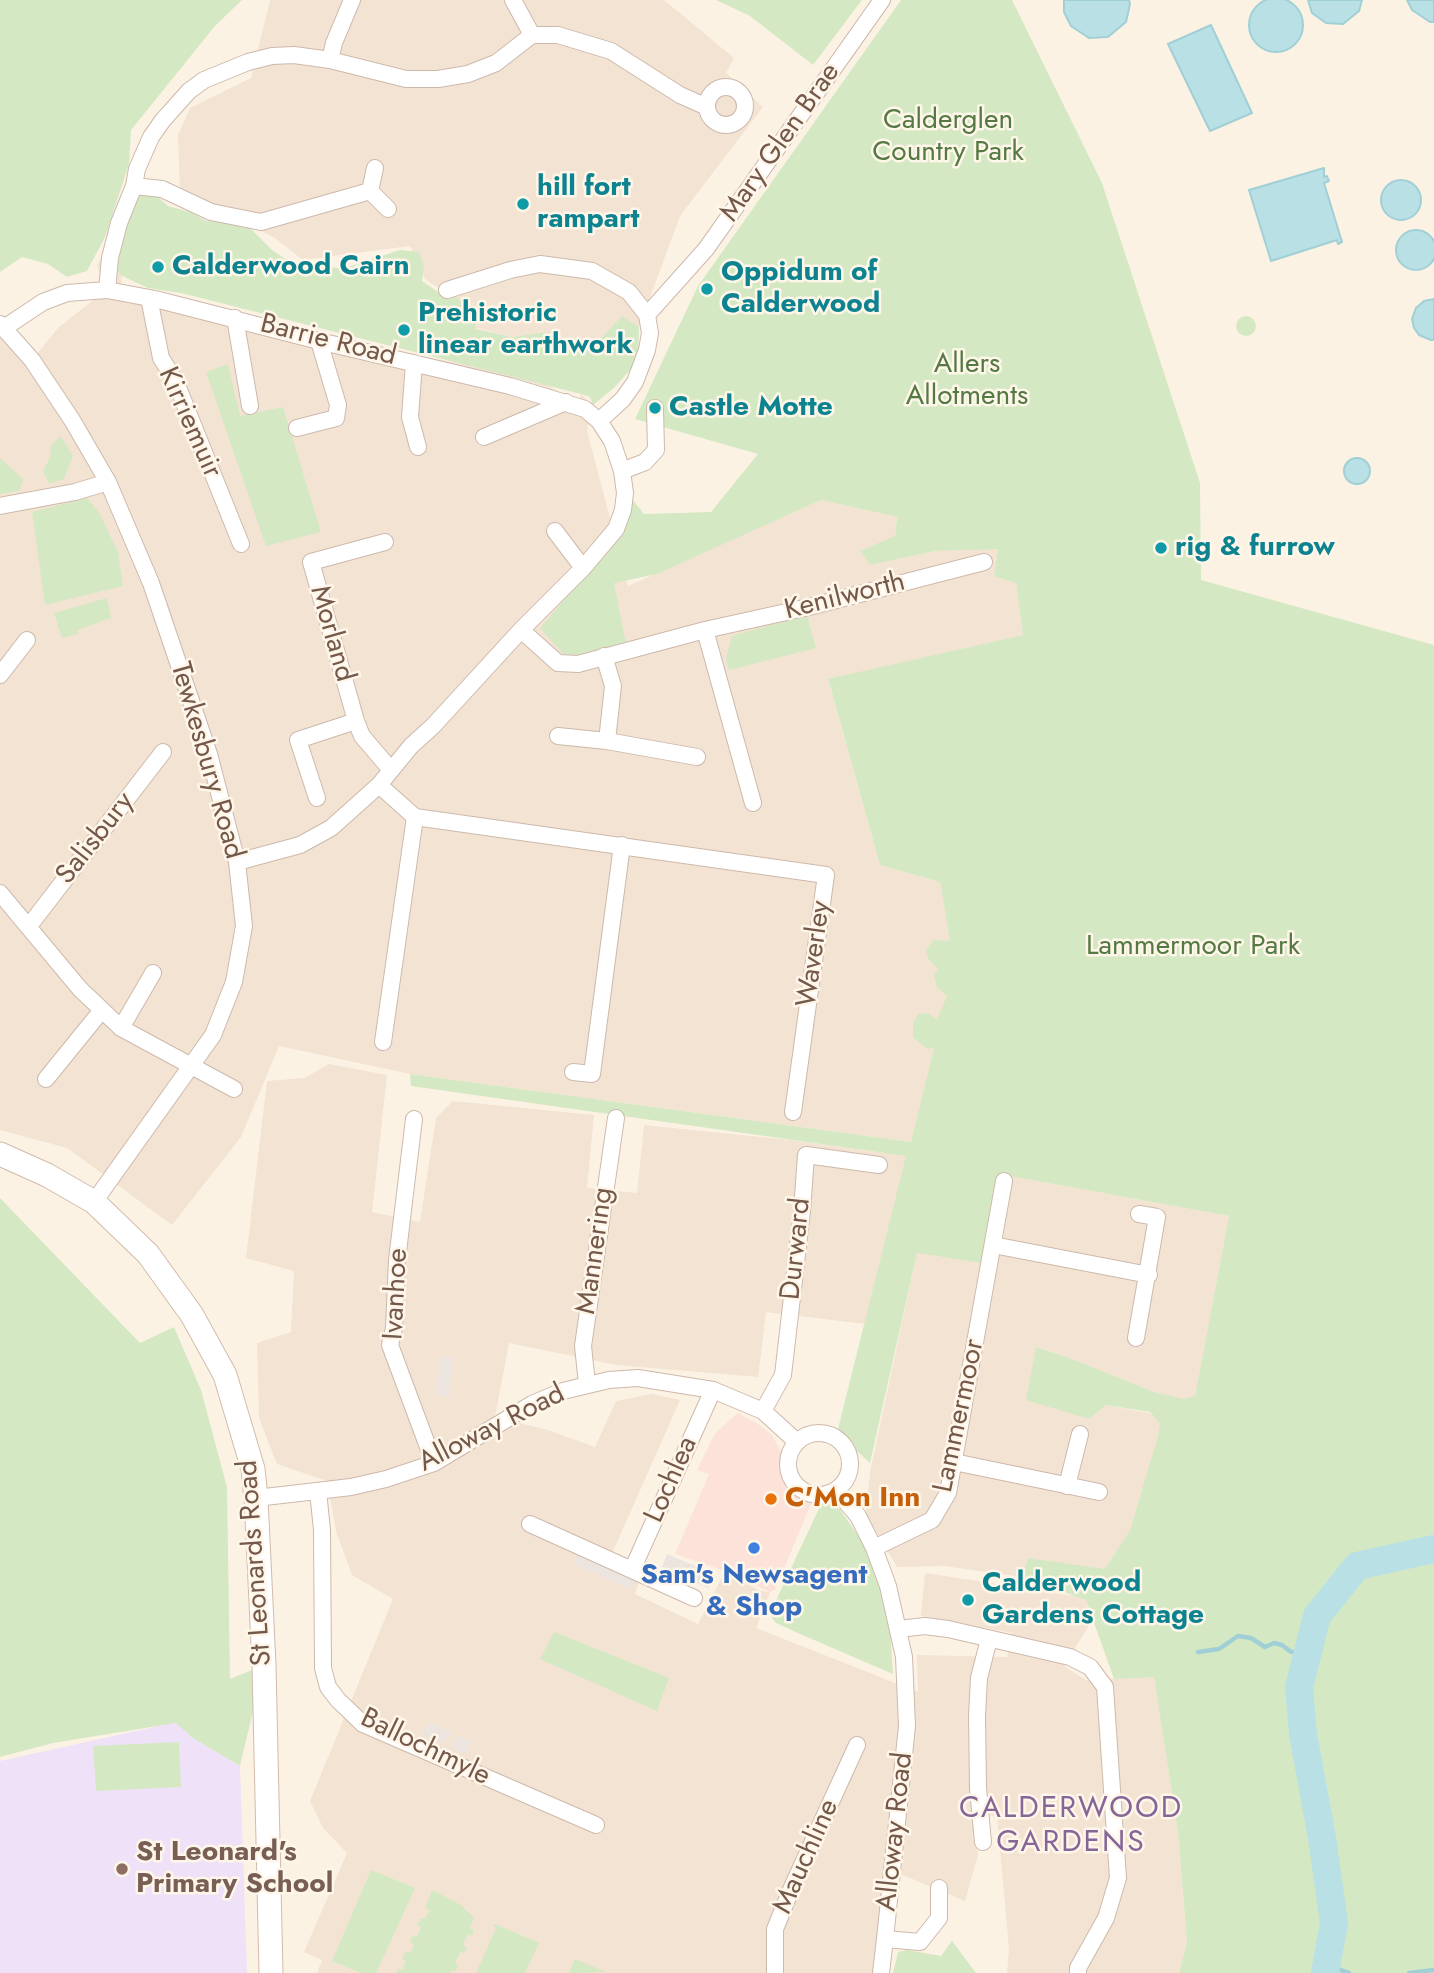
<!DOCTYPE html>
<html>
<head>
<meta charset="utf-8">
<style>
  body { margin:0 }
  canvas { display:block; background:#fcf2e4 }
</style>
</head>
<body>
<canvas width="1434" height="1973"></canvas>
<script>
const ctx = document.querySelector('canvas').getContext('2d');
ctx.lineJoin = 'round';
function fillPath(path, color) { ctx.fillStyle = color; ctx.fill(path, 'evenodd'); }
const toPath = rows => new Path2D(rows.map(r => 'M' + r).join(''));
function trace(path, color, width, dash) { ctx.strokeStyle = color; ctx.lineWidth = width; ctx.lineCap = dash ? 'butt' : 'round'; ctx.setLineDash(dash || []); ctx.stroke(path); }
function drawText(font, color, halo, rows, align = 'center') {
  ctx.font = font + ' Jost,sans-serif'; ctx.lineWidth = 5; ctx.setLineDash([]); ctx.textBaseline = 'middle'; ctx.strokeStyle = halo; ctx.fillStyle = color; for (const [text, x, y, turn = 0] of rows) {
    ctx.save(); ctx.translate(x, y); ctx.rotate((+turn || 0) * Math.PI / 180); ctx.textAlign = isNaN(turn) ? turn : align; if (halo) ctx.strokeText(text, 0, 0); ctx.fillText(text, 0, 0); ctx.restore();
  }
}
fillPath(toPath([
  [270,0,664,0,734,58,726,73,763,107,680,216,639,327,620,319,595,345,574,351,545,332,513,337,476,328,465,306,425,279,410,246,303,260,275,238,180,189,178,135,190,108,251,78],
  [134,186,120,291,262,326,533,377,579,403,581,394,593,405,587,431,628,586,821,500,897,517,895,536,870,565,935,551,998,548,994,576,1016,583,1023,635,828,680,880,865,940,882,955,967,911,1142,410,1074,279,1046,241,1137,172,1225,67,1148,0,1130,0,335,32,360,59,327,106,290,97,266],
  [329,1064,387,1075,372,1212,420,1222,436,1118,453,1101,594,1115,587,1188,637,1193,644,1125,790,1140,907,1156,865,1324,766,1312,758,1377,616,1365,509,1343,495,1417,548,1430,595,1447,616,1401,652,1394,680,1400,607,1565,640,1579,635,1594,698,1624,725,1571,760,1591,770,1592,756,1628,918,1692,917,1655,1007,1657,1012,1633,921,1616,925,1573,1075,1596,1086,1600,1093,1619,1064,1666,1086,1680,1154,1676,1178,1832,1187,1942,1179,1973,1007,1973,1009,1949,997,1816,973,1814,978,1855,965,1901,886,1868,873,1973,317,1973,322,1960,304,1952,347,1853,323,1828,310,1801,393,1599,352,1575,336,1531,327,1481,277,1464,259,1418,257,1343,291,1332,294,1271,246,1258,267,1081,304,1078],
  [999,1174,1229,1216,1195,1396,1183,1400,1154,1392,1070,1358,1036,1347,1096,1412,1106,1405,1150,1413,1160,1423,1192,1430,1158,1437,1130,1530,1105,1570,1028,1558,1022,1577,944,1566,897,1567,866,1514,870,1472,917,1253,981,1263]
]), '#f3e3d3');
fillPath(toPath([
  [738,1413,758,1424,772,1435,781,1452,793,1494,811,1504,775,1590,770,1592,725,1571,675,1554,709,1474,697,1470,715,1433]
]), '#fce2d8');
fillPath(toPath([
  [441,1357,453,1358,449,1397,436,1395],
  [580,1551,636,1577,630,1589,574,1564],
  [667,1554,714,1574,708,1588,662,1567],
  [429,1722,451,1732,453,1733,442,1743,423,1735],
  [457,1736,472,1741,466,1755,452,1748]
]), '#ebe4df');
fillPath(toPath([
  [177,1722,193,1738,240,1766,247,1973,0,1973,0,1761]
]), '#efe1f8');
fillPath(toPath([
  [0,0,242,0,215,26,131,130,129,164,105,237,87,271,67,277,48,264,22,257,0,272],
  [716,0,862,0,813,65,750,16],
  [901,0,1012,0,1102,183,1200,483,1201,580,1434,645,1434,1973,1179,1973,1187,1942,1178,1832,1154,1677,1114,1679,1086,1600,1022,1577,1028,1558,1105,1569,1130,1530,1158,1436,1160,1424,1150,1412,1106,1405,1089,1419,1026,1400,1036,1347,1070,1358,1154,1392,1183,1399,1195,1396,1229,1216,999,1174,981,1263,917,1253,870,1463,837,1433,906,1156,411,1086,410,1074,911,1142,934,1048,927,1049,913,1037,913,1024,918,1014,928,1013,937,1020,947,996,937,987,934,976,938,969,928,958,926,950,933,940,950,941,940,882,880,865,828,679,1023,635,1016,583,994,576,998,549,935,551,870,565,860,551,895,536,897,517,821,500,657,574,614,583,626,644,582,655,563,654,540,628,597,562,625,524,633,500,644,514,711,512,758,454,635,419,698,286],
  [136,190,158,197,168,206,190,212,206,221,224,222,251,229,272,250,290,262,311,267,345,268,400,250,419,252,424,266,422,281,438,292,454,295,473,313,476,329,513,337,545,332,574,346,595,345,622,316,639,327,638,361,614,388,593,405,590,397,581,394,181,293,148,288,122,276,109,261],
  '1236 326a10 10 0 1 1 20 0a10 10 0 1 1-20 0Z',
  [228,364,240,416,283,407,321,532,266,546,206,372],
  [61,436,73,456,64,479,49,484,43,471,50,458,51,445],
  [0,458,23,479,19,491,0,494],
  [87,498,100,514,118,552,123,586,45,605,32,512],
  [107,598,111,618,77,630,78,634,62,638,54,613],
  [807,615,816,648,729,670,726,659,732,636],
  [0,1198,140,1343,174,1327,201,1390,227,1487,230,1679,264,1665,240,1766,193,1738,176,1723,53,1743,0,1757],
  [822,1502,835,1502,865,1546,876,1571,890,1627,893,1674,800,1634,776,1623,772,1618,772,1609],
  [554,1632,669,1678,657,1711,540,1659],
  [179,1742,181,1787,96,1791,93,1746],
  [371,1870,415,1888,376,1973,361,1973,332,1961],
  [432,1890,461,1905,474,1918,470,1928,474,1930,472,1936,468,1934,463,1945,467,1948,464,1953,460,1952,455,1963,458,1966,456,1971,452,1970,451,1973,396,1973,398,1969,402,1970,406,1961,402,1959,405,1952,410,1953,414,1945,410,1942,413,1935,417,1937,421,1927,417,1925,421,1918,425,1919,430,1910,425,1908],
  [495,1924,539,1943,525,1973,476,1973,496,1928,493,1926],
  [952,1941,976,1973,893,1973,898,1952,907,1950,941,1956],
  [575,1959,606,1972,569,1973]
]), '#d4e9c3');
const water = toPath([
  '1249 25a27 27 0 1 1 54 0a27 27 0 1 1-54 0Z',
  [1064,0,1129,0,1130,4,1126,22,1108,37,1089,38,1071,26,1064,12,1064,0],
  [1308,0,1362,0,1359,11,1343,24,1326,23,1312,13,1308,0],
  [1407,0,1434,0,1434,22,1430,22,1412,10,1407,0],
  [1211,25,1252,113,1210,131,1168,44,1211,25],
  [1324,168,1324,177,1327,176,1329,181,1324,183,1342,242,1338,244,1337,240,1271,261,1249,190,1324,168],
  '1381 200a20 20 0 1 1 40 0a20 20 0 1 1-40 0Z',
  '1396 250a20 20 0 1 1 40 0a20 20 0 1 1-40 0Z',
  [1434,299,1434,340,1431,340,1419,335,1414,328,1412,319,1416,308,1424,301,1434,299],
  '1344 471a13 13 0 1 1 26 0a13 13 0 1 1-26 0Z'
]);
fillPath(water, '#b9e0e5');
trace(water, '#a0d0d6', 2);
trace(toPath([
  [1198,1652,1219,1649,1238,1636,1251,1638,1265,1647,1274,1643,1282,1645,1291,1652,1308,1652],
  [1326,1965,1349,1973],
  [1409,1973,1434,1970]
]), '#a0d0d6', 4.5);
trace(toPath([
  [1325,1973,1334,1923,1322,1838,1303,1734,1299,1687,1317,1616,1357,1566,1434,1549]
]), '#b9e0e5', 28);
const street = toPath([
  [513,0,532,35],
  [330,60,334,43,352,0],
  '707 106a19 19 0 1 1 38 0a19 19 0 1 1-38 0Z',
  [375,168,370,191,388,209],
  [134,186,162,189,211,212,261,222,370,191],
  [107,290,110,258,119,223,134,186,137,169,151,137,163,120,189,91,204,80,248,62,272,56,294,55,330,60,406,79,438,79,468,74,496,63,532,35,558,35,611,51,680,95,707,107],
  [447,290,510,270,540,264,592,271,629,292,647,315,650,333,647,350,635,382,623,399,599,421],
  [149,298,161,358,175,380,241,544],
  [647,315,706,249,882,0],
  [235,318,250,406],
  [0,324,32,360,72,420,108,482,151,583,209,754,237,862,244,926,234,982,213,1035,94,1202],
  [4,328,43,302,67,293,107,290,155,299,319,341,510,386,585,409,599,421,612,441,622,471],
  [414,363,410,417,418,447],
  [297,428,336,418,338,405,319,341],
  [484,437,566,402],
  [0,506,75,492,108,482],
  [555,531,583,568],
  [385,542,311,562,356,721,362,736,391,770],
  [521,630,558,663,578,664,705,630,809,607,984,562],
  [705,630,753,803],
  [604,656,613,686,607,741,697,757],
  [0,675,27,640],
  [558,736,607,741],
  [379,785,415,817,826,875,793,1112],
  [317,798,298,740,356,721],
  [237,862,300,845,331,828,379,785,411,746,433,726,521,630,583,568,616,529,623,510,625,493,622,471,645,462,656,450,655,408],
  [0,893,80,989,121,1028,234,1089],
  [29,926,163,752],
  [121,1028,153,973],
  [383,1042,415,817],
  [573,1072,592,1074,622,845],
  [46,1079,102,1010],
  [414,1119,397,1260,394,1328,390,1345,434,1463],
  [993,1245,1149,1275],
  [1136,1338,1157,1217,1139,1214],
  [587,1384,583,1346,616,1118],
  [763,1411,783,1375,802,1211,806,1155,879,1165],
  '788 1464a31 31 0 1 1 62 0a31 31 0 1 1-62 0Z',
  [954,1462,1099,1492],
  [1067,1486,1080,1434],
  [836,1490,858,1516,874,1548,888,1586,904,1657,907,1726,885,1939],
  [318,1491,322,1530,323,1668,328,1687,338,1700,363,1724,596,1825],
  [256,1498,351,1487,386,1479,434,1463,532,1404,563,1391,609,1380,638,1378,713,1390,763,1411,797,1442],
  [530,1524,694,1598],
  [874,1548,932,1520,948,1493,1004,1181],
  [632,1570,713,1390],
  [899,1629,925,1626,948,1629,1070,1657,1090,1667,1105,1687,1118,1878,1106,1918,1078,1968,1078,1973],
  [983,1842,978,1788,977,1715,979,1678,989,1639],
  [775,1973,775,1929,793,1885,857,1745],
  [881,1973,885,1939,920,1942,939,1918,939,1888]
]);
const secondary = toPath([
  [0,1154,47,1175,94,1202,148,1254,192,1315,225,1375,253,1469,256,1498,264,1665,271,1973]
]);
trace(street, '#cdb9ab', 18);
trace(secondary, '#d2bbab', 25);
trace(street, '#fff', 16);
trace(secondary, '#fff', 23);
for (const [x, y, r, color] of [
  [523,204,7,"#0f9aa8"],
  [158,267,7,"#0f9aa8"],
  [707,289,7,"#0f9aa8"],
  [404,330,7,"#0f9aa8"],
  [655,408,7,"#0f9aa8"],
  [1161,548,7,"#0f9aa8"],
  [771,1499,7,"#e8710a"],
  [754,1548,7,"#3f7fe0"],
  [968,1600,7,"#0f9aa8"],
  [122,1869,7,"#8d6e63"]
]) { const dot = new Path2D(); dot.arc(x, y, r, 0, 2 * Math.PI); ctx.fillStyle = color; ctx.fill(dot); trace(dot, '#fff6ea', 2.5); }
drawText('28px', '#547942', '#fff6ea', [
  ["Calderglen",948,121],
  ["Country Park",948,153],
  ["Allers",967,365],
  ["Allotments",967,397],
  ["Lammermoor Park",1193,947]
]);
drawText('28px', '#74584a', '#fff6ea', [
  ["Mary Glen Brae",781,143,-55],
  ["Barrie Road",328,341,14],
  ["Kirriemuir",189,423,66],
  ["Kenilworth",845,597,-14],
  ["Morland",331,634,74],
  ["Tewkesbury Road",206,761,74],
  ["Salisbury",96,839,-52],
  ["Waverley",815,954,-82],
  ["Durward",797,1249,-84],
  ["Mannering",596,1251,-82],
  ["Ivanhoe",397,1294,-87],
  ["Lammermoor",960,1416,-78],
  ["Alloway Road",492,1429,-27],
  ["Lochlea",672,1480,-66],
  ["St Leonards Road",256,1563,-94],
  ["Ballochmyle",425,1748,26],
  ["Alloway Road",896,1832,-84],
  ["Mauchline",807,1857,-66]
]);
drawText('bold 28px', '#0d838f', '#fff6ea', [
  ["hill fort",537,188],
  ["rampart",537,220],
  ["Calderwood Cairn",172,267],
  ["Oppidum of",721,273],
  ["Calderwood",721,305],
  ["Prehistoric",418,314],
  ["linear earthwork",418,346],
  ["Castle Motte",669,408],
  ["rig & furrow",1175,548],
  ["Calderwood",982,1584],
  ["Gardens Cottage",982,1616]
], 'left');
drawText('bold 28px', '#c56008', '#fff6ea', [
  ["C'Mon Inn",785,1499]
], 'left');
drawText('bold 28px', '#366cbe', '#fff6ea', [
  ["Sam's Newsagent",754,1576],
  ["& Shop",754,1608]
]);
drawText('bold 28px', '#785e54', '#fff6ea', [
  ["St Leonard's",136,1853],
  ["Primary School",136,1885]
], 'left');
ctx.letterSpacing = '2px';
drawText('30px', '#856697', '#fff6ea', [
  ["CALDERWOOD",1071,1810],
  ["GARDENS",1071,1844]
]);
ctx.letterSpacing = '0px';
</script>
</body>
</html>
